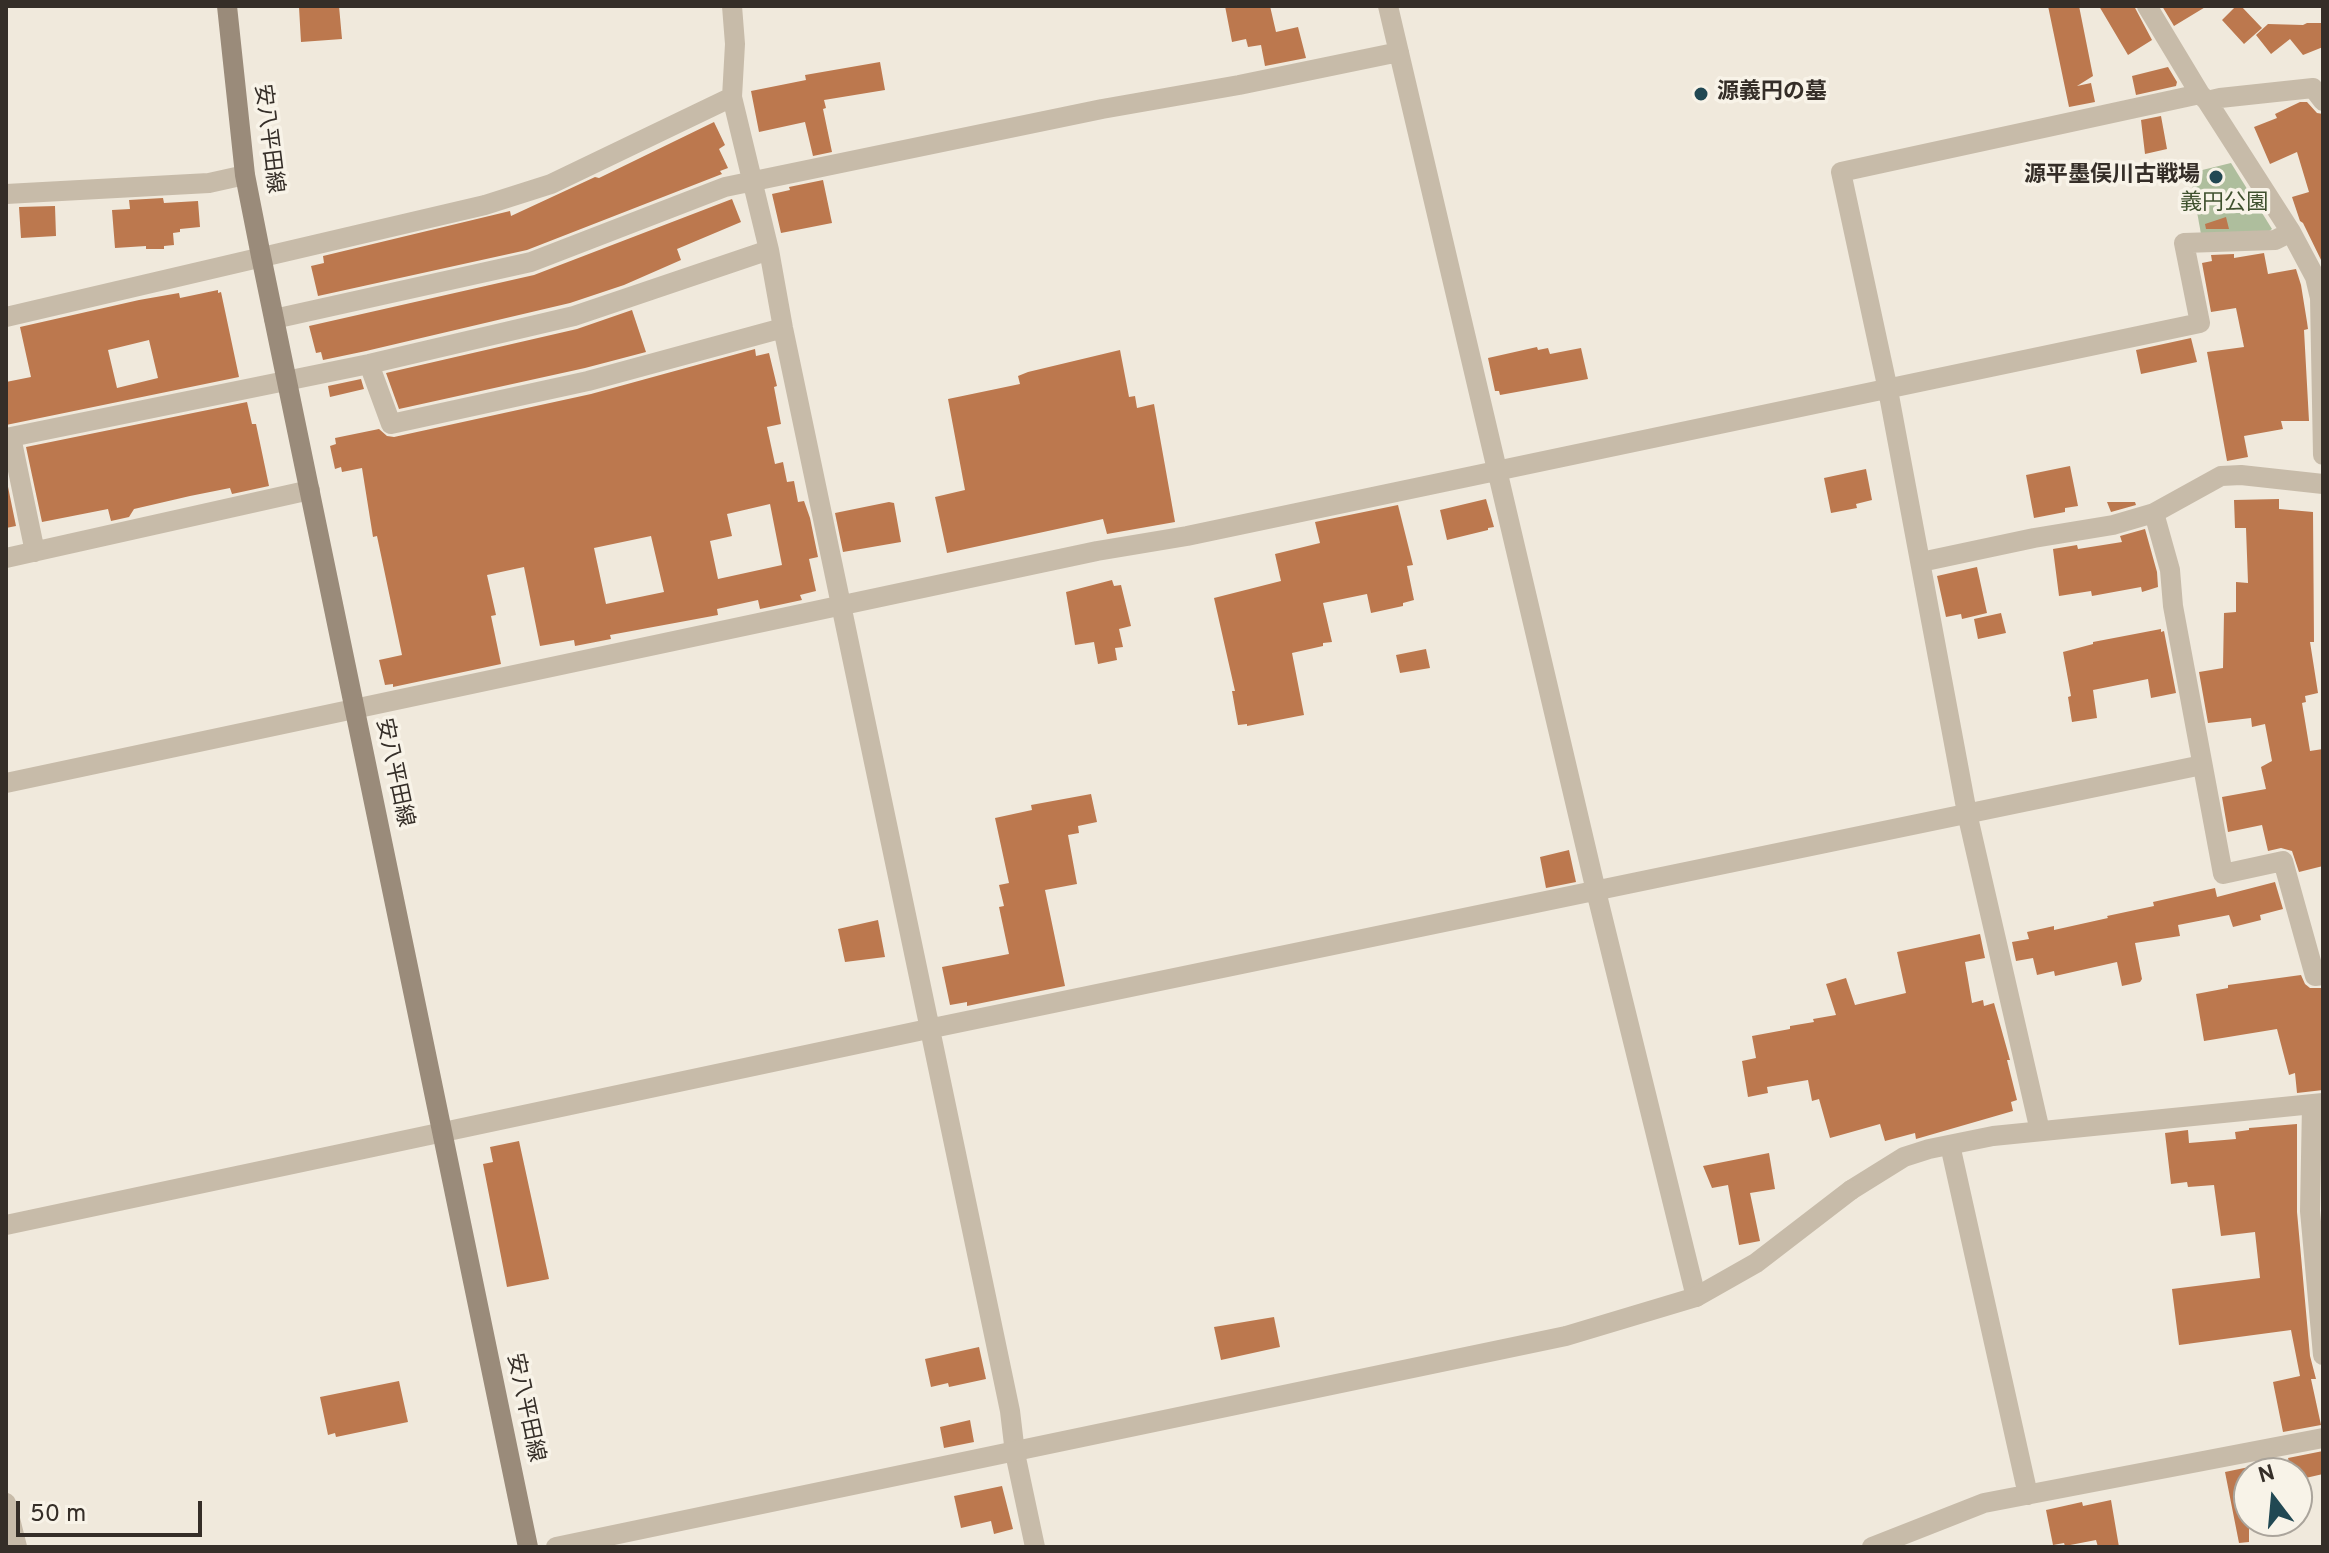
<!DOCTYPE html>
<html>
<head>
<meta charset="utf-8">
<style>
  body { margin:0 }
  #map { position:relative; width:2329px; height:1553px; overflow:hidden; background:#f0e9dc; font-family:Overpass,sans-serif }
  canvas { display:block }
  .frame { position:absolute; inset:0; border:8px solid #352e28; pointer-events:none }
  .north { position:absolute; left:2233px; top:1457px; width:80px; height:80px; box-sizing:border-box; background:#f8f3e8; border:2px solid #aaa49b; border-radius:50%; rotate:344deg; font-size:22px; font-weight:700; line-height:32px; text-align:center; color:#352e28 }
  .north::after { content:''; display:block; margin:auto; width:28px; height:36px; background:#214853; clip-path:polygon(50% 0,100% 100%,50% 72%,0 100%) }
  .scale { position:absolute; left:16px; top:1501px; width:186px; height:36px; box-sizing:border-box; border:4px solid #352e28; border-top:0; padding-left:10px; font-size:24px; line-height:28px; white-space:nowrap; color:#352e28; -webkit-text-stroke:6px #f8f3e8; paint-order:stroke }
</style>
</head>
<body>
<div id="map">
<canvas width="2329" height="1553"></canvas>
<div class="frame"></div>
<div class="north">N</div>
<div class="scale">50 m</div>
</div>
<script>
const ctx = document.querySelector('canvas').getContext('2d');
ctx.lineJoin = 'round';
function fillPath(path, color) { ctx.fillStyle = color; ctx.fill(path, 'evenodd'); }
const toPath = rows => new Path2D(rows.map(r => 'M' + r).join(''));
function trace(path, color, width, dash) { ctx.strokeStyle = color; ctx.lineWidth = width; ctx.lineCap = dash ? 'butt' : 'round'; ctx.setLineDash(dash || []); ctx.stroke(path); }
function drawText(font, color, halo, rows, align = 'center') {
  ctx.font = font + ' Overpass,"Noto Sans JP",sans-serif'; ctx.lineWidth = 7; ctx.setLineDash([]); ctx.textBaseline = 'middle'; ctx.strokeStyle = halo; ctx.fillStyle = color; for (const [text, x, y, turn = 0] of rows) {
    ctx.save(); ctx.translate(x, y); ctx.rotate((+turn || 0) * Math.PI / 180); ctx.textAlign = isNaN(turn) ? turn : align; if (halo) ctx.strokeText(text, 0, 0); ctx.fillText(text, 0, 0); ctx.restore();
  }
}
fillPath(toPath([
  [2231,163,2272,229,2265,234,2201,234,2190,173]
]), '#aebe9d');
fillPath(toPath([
  [312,6,339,6,342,39,301,42,299,7],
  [1225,6,1270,6,1276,32,1298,27,1306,58,1265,66,1261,45,1248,47,1246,39,1232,42],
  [2048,6,2079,6,2093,76,2077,86,2091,83,2095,102,2069,107],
  [2099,6,2134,6,2152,40,2128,55],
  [2162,6,2207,6,2174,26],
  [2236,6,2241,6,2262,28,2244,44,2222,20],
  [2307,23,2323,23,2323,47,2303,55,2290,39,2271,54,2256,35,2268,24,2303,25],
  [880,62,885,90,824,100,826,108,823,109,832,152,813,156,805,122,759,132,751,91,806,80,805,75],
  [2168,67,2177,82,2176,86,2136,95,2132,76],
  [2300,102,2307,102,2317,113,2323,114,2323,264,2303,223,2300,221,2292,197,2309,192,2297,152,2270,164,2254,127,2277,118,2275,114],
  [2161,116,2167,149,2145,154,2141,120],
  [714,122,725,145,719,149,728,168,720,171,722,174,527,250,318,296,311,266,324,263,323,256,510,211,511,216,595,177,599,178],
  [823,180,832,223,781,233,772,194,790,190,789,187],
  [163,198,164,203,198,201,200,227,180,229,180,232,173,233,174,245,164,246,164,249,146,249,146,246,115,248,112,210,130,209,129,200],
  [732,199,741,222,677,249,681,260,624,285,570,303,366,351,323,360,321,352,316,353,309,326,534,275],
  [55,206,56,236,21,238,19,207],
  [2226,217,2229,229,2206,229,2205,224],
  [2264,253,2268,274,2296,269,2301,285,2307,322,2308,329,2304,330,2309,421,2281,421,2283,429,2244,436,2248,457,2227,461,2207,352,2244,347,2236,308,2211,312,2202,263,2212,261,2211,255,2234,254,2234,258],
  [218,290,218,293,221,292,239,377,6,425,6,382,31,377,20,327,139,300,179,293,180,298],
  [149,340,158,378,117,388,108,350],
  [632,310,646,352,585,368,399,409,386,373,577,329],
  [2191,338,2197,362,2141,374,2136,350],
  [1537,347,1538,350,1548,348,1550,354,1581,348,1588,379,1500,395,1499,391,1495,391,1488,358],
  [755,349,756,356,769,353,777,386,774,387,781,424,767,427,775,464,783,462,787,482,794,481,798,502,804,501,810,518,818,557,809,559,816,591,800,595,802,600,760,609,758,600,717,609,718,615,610,635,611,639,575,646,574,640,540,646,524,567,487,575,496,615,491,616,501,664,393,687,393,684,385,685,379,660,402,655,377,536,373,537,362,468,342,472,341,467,335,469,330,446,336,444,335,438,379,429,387,436,394,437,591,394],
  [770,504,782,565,718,579,710,541,732,536,727,514],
  [651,536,664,592,606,604,594,548],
  [1120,350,1129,397,1135,396,1137,408,1154,404,1175,522,1107,534,1103,519,947,553,935,497,965,490,948,399,1020,384,1018,376,1028,372],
  [361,379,364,389,330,397,328,386],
  [247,402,252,424,256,424,269,486,232,494,230,488,190,496,134,509,129,517,111,521,108,509,42,522,26,447],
  [2070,466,2078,506,2065,508,2065,512,2034,518,2026,475],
  [1866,469,1872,500,1856,504,1857,508,1831,513,1824,478],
  [6,477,16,526,6,528],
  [1486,499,1494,527,1488,528,1488,530,1447,540,1440,510],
  [2279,499,2279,509,2313,512,2314,642,2310,642,2318,693,2305,696,2306,702,2302,703,2310,751,2323,749,2323,866,2299,872,2292,851,2281,848,2268,851,2262,825,2228,832,2222,797,2266,789,2261,767,2272,761,2265,724,2252,727,2251,718,2208,723,2199,672,2223,668,2224,613,2236,612,2236,582,2248,583,2246,528,2235,528,2234,500],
  [889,502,894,503,901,542,843,552,835,513],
  [2107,502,2135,502,2136,505,2111,512],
  [1398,505,1413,565,1407,566,1414,600,1403,603,1403,606,1371,613,1367,594,1323,603,1332,642,1323,643,1323,646,1292,653,1304,715,1247,726,1247,724,1238,725,1232,691,1235,691,1214,598,1281,581,1275,554,1320,543,1315,522],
  [2145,529,2157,572,2158,587,2142,592,2141,587,2092,596,2091,591,2059,596,2053,549,2077,545,2078,549,2122,542,2120,536],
  [1977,567,1987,613,1962,619,1961,614,1946,617,1937,576],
  [1112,580,1114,586,1121,585,1131,626,1119,629,1123,647,1115,648,1117,660,1098,664,1094,642,1075,645,1066,592],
  [2001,613,2006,633,1978,639,1974,619],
  [2161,629,2161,632,2164,631,2176,693,2151,698,2148,679,2093,690,2097,718,2072,722,2068,697,2071,696,2063,652,2093,644,2093,642],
  [1426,649,1430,668,1400,673,1396,655],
  [1091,794,1097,822,1078,826,1079,833,1068,835,1077,884,1045,890,1065,986,967,1006,967,1002,950,1005,942,967,1009,954,999,907,1004,906,999,885,1009,883,995,818,1032,810,1031,805],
  [1569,850,1576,882,1546,888,1540,857],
  [2275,882,2283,909,2260,915,2261,920,2233,927,2229,915,2178,925,2180,936,2135,943,2142,979,2140,982,2122,986,2117,962,2055,976,2054,971,2037,975,2033,958,2016,961,2012,942,2029,939,2027,932,2054,926,2054,930,2108,918,2107,916,2154,906,2153,902,2215,888,2217,897],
  [878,920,885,957,845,962,838,929],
  [1980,934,1985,958,1965,962,1972,1003,1983,1000,1984,1006,1994,1003,2010,1060,2007,1060,2017,1100,2011,1102,2013,1111,1916,1139,1915,1133,1885,1141,1880,1124,1830,1138,1819,1099,1812,1101,1808,1080,1767,1087,1768,1093,1748,1097,1742,1061,1756,1058,1752,1036,1790,1029,1790,1026,1814,1022,1813,1019,1836,1015,1826,984,1846,978,1855,1005,1906,993,1897,952],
  [2301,975,2305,984,2310,988,2323,988,2323,1090,2297,1093,2295,1073,2289,1075,2277,1029,2204,1041,2196,994,2228,988,2228,985],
  [2297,1124,2297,1212,2310,1356,2316,1379,2311,1379,2321,1425,2283,1432,2273,1382,2300,1376,2291,1330,2179,1345,2172,1289,2260,1278,2255,1232,2221,1236,2214,1185,2188,1187,2187,1182,2171,1184,2165,1133,2188,1130,2189,1143,2236,1139,2235,1132,2249,1130,2249,1128],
  [519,1141,549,1279,507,1287,483,1164,493,1162,490,1147],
  [1769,1153,1775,1189,1750,1193,1760,1241,1739,1245,1728,1185,1712,1188,1703,1166],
  [1274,1317,1280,1347,1221,1360,1214,1327],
  [979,1347,986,1379,949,1387,948,1383,931,1387,925,1359],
  [399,1381,408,1422,336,1437,335,1433,328,1435,320,1397],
  [970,1420,974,1442,944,1448,940,1427],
  [2323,1451,2323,1474,2297,1480,2297,1473,2292,1473,2288,1458],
  [2249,1467,2249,1542,2239,1543,2225,1472],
  [1002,1486,1013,1529,994,1534,991,1521,961,1528,954,1496],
  [2111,1500,2119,1547,2098,1547,2096,1540,2065,1546,2064,1543,2053,1545,2046,1510,2082,1502,2083,1506]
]), '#bc784e');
trace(toPath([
  [732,6,735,44,732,97,769,250,783,328,1010,1411,1015,1453,1035,1547],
  [1388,6,1596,891,1696,1297],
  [2147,6,2200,94,2207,101,2291,232,2315,277,2320,298,2323,455],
  [2207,101,2220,98,2313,88,2323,101],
  [6,194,209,183,245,175],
  [6,317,485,205,551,184,732,97],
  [274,319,531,262,725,187,1102,109,1239,85,1399,52],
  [369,364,391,424,588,381,783,328],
  [11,437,35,552],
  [6,438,369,364,574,316,769,250],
  [2154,513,2170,570,2173,606,2223,874,2283,861,2315,976,2323,975],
  [6,558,310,490],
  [1921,562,2034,538,2113,525,2154,513,2221,476,2241,475,2323,484],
  [6,783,1097,551,1187,536,2200,323,2184,243,2275,240,2291,232],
  [2312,1105,2310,1211,2323,1355],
  [2040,1131,1967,813,1888,390,1841,172,2200,94],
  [1950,1145,2028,1495],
  [1851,1190,1904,1157,1929,1149,1993,1136,2323,1103],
  [6,1225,928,1029,2202,765],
  [6,1503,17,1547],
  [1872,1547,1984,1503,2323,1438]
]), '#c7bba9', 20);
trace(toPath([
  [556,1547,1566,1336,1696,1297,1756,1263,1851,1190]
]), '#c7bba9', 20);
trace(toPath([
  [227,6,245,175,261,256,528,1547]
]), '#9a8b7a', 20);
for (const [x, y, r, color] of [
  [1701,94,8,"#214853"],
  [2216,177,8,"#214853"]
]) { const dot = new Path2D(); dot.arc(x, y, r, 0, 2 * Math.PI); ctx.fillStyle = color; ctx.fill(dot); trace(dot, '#f8f3e8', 3); }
drawText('bold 22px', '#352e28', '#f8f3e8', [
  ["源義円の墓",1717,94],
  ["源平墨俣川古戦場",2200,177,"right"]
], 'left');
drawText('22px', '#352e28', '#f8f3e8', [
  ["安八平田線",267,139,83],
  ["安八平田線",393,773,78],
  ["安八平田線",524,1408,78]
]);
drawText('22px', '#3f512e', '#f8f3e8', [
  ["義円公園",2224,205]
]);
</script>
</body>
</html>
